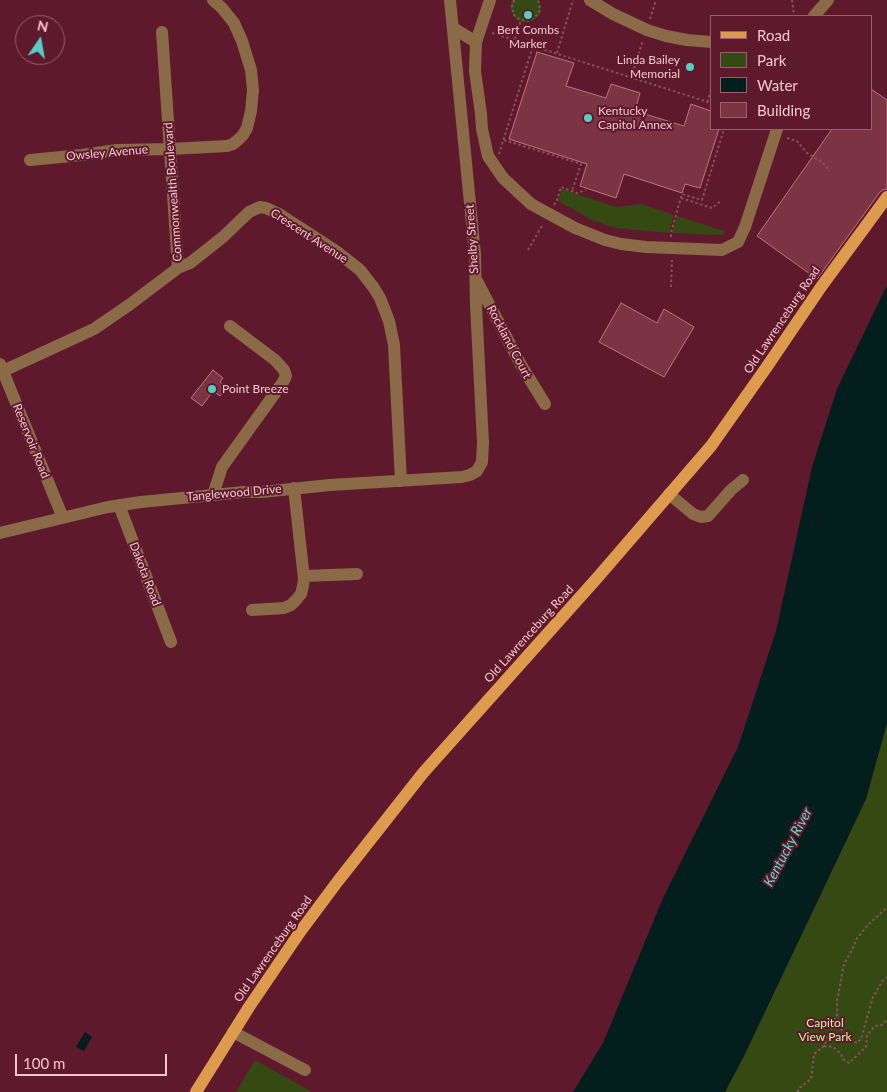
<!DOCTYPE html>
<html>
<head>
<meta charset="utf-8">
<style>
  body { margin:0 }
  #map { position:relative; width:887px; height:1092px; overflow:hidden; background:#5f192d; font-family:Lato,sans-serif }
  canvas { display:block }
  .legend { position:absolute; left:710px; top:15px; width:162px; height:115px; box-sizing:border-box; background:#5f192d; border:1px solid #9a5e6d; margin:0; padding:6px 9px; list-style:none; font-size:15px; color:#f3c6cd }
  .legend li { display:flex; align-items:center; gap:10px; height:25px }
  .legend b { width:25px; border:1px solid #9a5e6d }
  .north { position:absolute; left:15px; top:15px; width:50px; height:50px; box-sizing:border-box; background:#5f192d; border:1px solid #9a5e6d; border-radius:50%; rotate:12deg; font-size:14px; font-weight:700; line-height:20px; text-align:center; color:#f3c6cd }
  .north::after { content:''; display:block; margin:auto; width:18px; height:22px; background:#56cec4; clip-path:polygon(50% 0,100% 100%,50% 72%,0 100%) }
  .scale { position:absolute; left:15px; top:1054px; width:152px; height:22px; box-sizing:border-box; border:2px solid #f3c6cd; border-top:0; padding-left:6px; font-size:15px; line-height:18px; white-space:nowrap; color:#f3c6cd; -webkit-text-stroke:4px #5f192d; paint-order:stroke }
</style>
</head>
<body>
<div id="map">
<canvas width="887" height="1092"></canvas>
<ul class="legend">
<li><b style="height:6px;background:#dd9b4d"></b>Road</li>
<li><b style="height:14px;background:#354a12"></b>Park</li>
<li><b style="height:14px;background:#031f1d"></b>Water</li>
<li><b style="height:14px;background:#7c3445"></b>Building</li>
</ul>
<div class="north">N</div>
<div class="scale">100 m</div>
</div>
<script>
const ctx = document.querySelector('canvas').getContext('2d');
ctx.lineJoin = 'round';
function fillPath(path, color) { ctx.fillStyle = color; ctx.fill(path, 'evenodd'); }
const toPath = rows => new Path2D(rows.map(r => 'M' + r).join(''));
function trace(path, color, width, dash) { ctx.strokeStyle = color; ctx.lineWidth = width; ctx.lineCap = dash ? 'butt' : 'round'; ctx.setLineDash(dash || []); ctx.stroke(path); }
function drawText(font, color, halo, rows, align = 'center') {
  ctx.font = font + ' Lato,sans-serif'; ctx.lineWidth = 4; ctx.setLineDash([]); ctx.textBaseline = 'middle'; ctx.strokeStyle = halo; ctx.fillStyle = color; for (const [text, x, y, turn = 0] of rows) {
    ctx.save(); ctx.translate(x, y); ctx.rotate((+turn || 0) * Math.PI / 180); ctx.textAlign = isNaN(turn) ? turn : align; if (halo) ctx.strokeText(text, 0, 0); ctx.fillText(text, 0, 0); ctx.restore();
  }
}
fillPath(toPath([
  [512,0,539,0,541,7,541,12,538,17,530,22,520,22,516,19,511,11,510,6],
  [562,189,616,207,641,204,674,215,669,233,616,228,592,220,558,201],
  [677,216,724,231,725,233,722,235,672,233],
  [887,723,887,1092,725,1092,744,1056,866,799],
  [255,1060,312,1092,236,1092]
]), '#354a12');
fillPath(toPath([
  [887,285,887,723,866,799,744,1056,725,1092,573,1092,603,1043,663,898,738,747,776,631,812,467,837,389],
  [85,1032,92,1037,84,1051,76,1047]
]), '#031f1d');
const building = toPath([
  [537,52,574,63,566,86,606,98,611,84,640,93,635,111,684,126,691,104,711,111,711,129,719,129,700,188,685,184,682,193,624,174,616,198,580,186,587,164,509,139,537,52],
  [871,89,887,100,887,189,883,190,880,192,817,279,757,236,832,129,871,129,871,89],
  [621,303,657,323,664,309,694,327,664,377,599,342,621,303],
  [213,370,223,378,220,382,227,388,220,396,213,391,202,406,191,398,213,370]
]);
fillPath(building, '#7c3445');
trace(building, '#c17281', 1);
trace(toPath([
  [514,0,512,7,514,15,517,18,526,21,531,20,538,14,540,9,538,0],
  [792,0,794,15],
  [650,19,656,0],
  [492,33,711,103],
  [515,39,521,20],
  [557,53,573,0],
  [631,78,643,40],
  [707,102,711,91],
  [787,138,797,141,807,153,823,163,830,171],
  [504,140,581,164,572,191],
  [499,154,533,46],
  [681,198,712,208,722,200],
  [554,205,557,200,561,187,577,193,586,190],
  [671,237,671,233,682,194,702,200,724,129],
  [528,250,543,224],
  [671,287,672,260],
  [837,1014,840,1025,842,1031,849,1040,857,1043,861,1039,873,997,883,980,887,977],
  [824,1046,833,1047,841,1054,843,1059,849,1063,866,1047,867,1035,875,1026,882,1025,887,1019],
  [798,1092,798,1089,811,1079,814,1054,824,1046,837,1014,837,1001,844,964,852,950,857,938,869,924,887,907]
]), '#8c4e5e', 2, [2.5, 2.5]);
trace(toPath([
  [490,0,476,42,475,71,481,114,482,129,488,156,503,178,531,204,575,228,605,240,621,244,646,247,722,250,738,242,745,227,777,129],
  [590,0,613,14,647,30,666,36,687,40,711,42],
  [814,16,828,0],
  [453,28,476,42],
  [162,32,178,268],
  [30,160,82,155,117,150,170,149,227,146,233,144,238,140,243,135,247,128,251,111,253,90,251,70,242,41,234,23,222,8,213,0],
  [477,281,521,365,545,404],
  [0,364,63,518],
  [3,371,94,329,129,305,178,268,190,263,223,237,249,212,260,207,266,208,279,214,336,251,360,270,374,288,380,298,389,321,394,345,401,481],
  [669,494,693,514,701,517,708,516,731,490,743,480],
  [213,495,222,467,283,382,286,376,284,370,275,360,230,326],
  [119,505,171,642],
  [0,533,108,507,141,502,244,492,262,492,330,485,462,477,470,475,477,471,482,462,483,443,476,305,475,254,450,0],
  [304,576,357,574],
  [252,610,284,608,291,605,296,600,301,594,303,586,304,579,294,488],
  [233,1032,305,1070]
]), '#8b6a47', 12);
trace(toPath([
  [196,1092,249,1007,300,932,338,881,423,773,598,577,711,446,766,368,821,287,887,197]
]), '#dd9b4d', 12);
for (const [x, y, r, color] of [
  [528,15,5,"#56cec4"],
  [690,67,5,"#56cec4"],
  [588,118,5,"#56cec4"],
  [212,389,5,"#56cec4"]
]) { const dot = new Path2D(); dot.arc(x, y, r, 0, 2 * Math.PI); ctx.fillStyle = color; ctx.fill(dot); trace(dot, '#5f192d', 2); }
drawText('12px', '#f3c6cd', '#5f192d', [
  ["Bert Combs",528,30,"center"],
  ["Marker",528,44,"center"],
  ["Linda Bailey",680,60,"right"],
  ["Memorial",680,74,"right"],
  ["Kentucky",598,111],
  ["Capitol Annex",598,125],
  ["Point Breeze",222,389]
], 'left');
drawText('12px', '#f3c6cd', '#5f192d', [
  ["Owsley Avenue",107,153,-5],
  ["Commonwealth Boulevard",173,192,-94],
  ["Crescent Avenue",309,236,33],
  ["Shelby Street",472,239,-94],
  ["Old Lawrenceburg Road",782,320,-56],
  ["Rockland Court",509,342,62],
  ["Reservoir Road",31,441,68],
  ["Tanglewood Drive",234,493,-5],
  ["Dakota Road",145,574,69],
  ["Old Lawrenceburg Road",529,634,-48],
  ["Old Lawrenceburg Road",273,949,-55]
]);
drawText('12px', '#cef39f', '#5f192d', [
  ["Capitol",825,1023],
  ["View Park",825,1037]
]);
drawText('italic 14px', '#59dbd0', '#5f192d', [
  ["Kentucky River",788,847,-62]
]);
</script>
</body>
</html>
